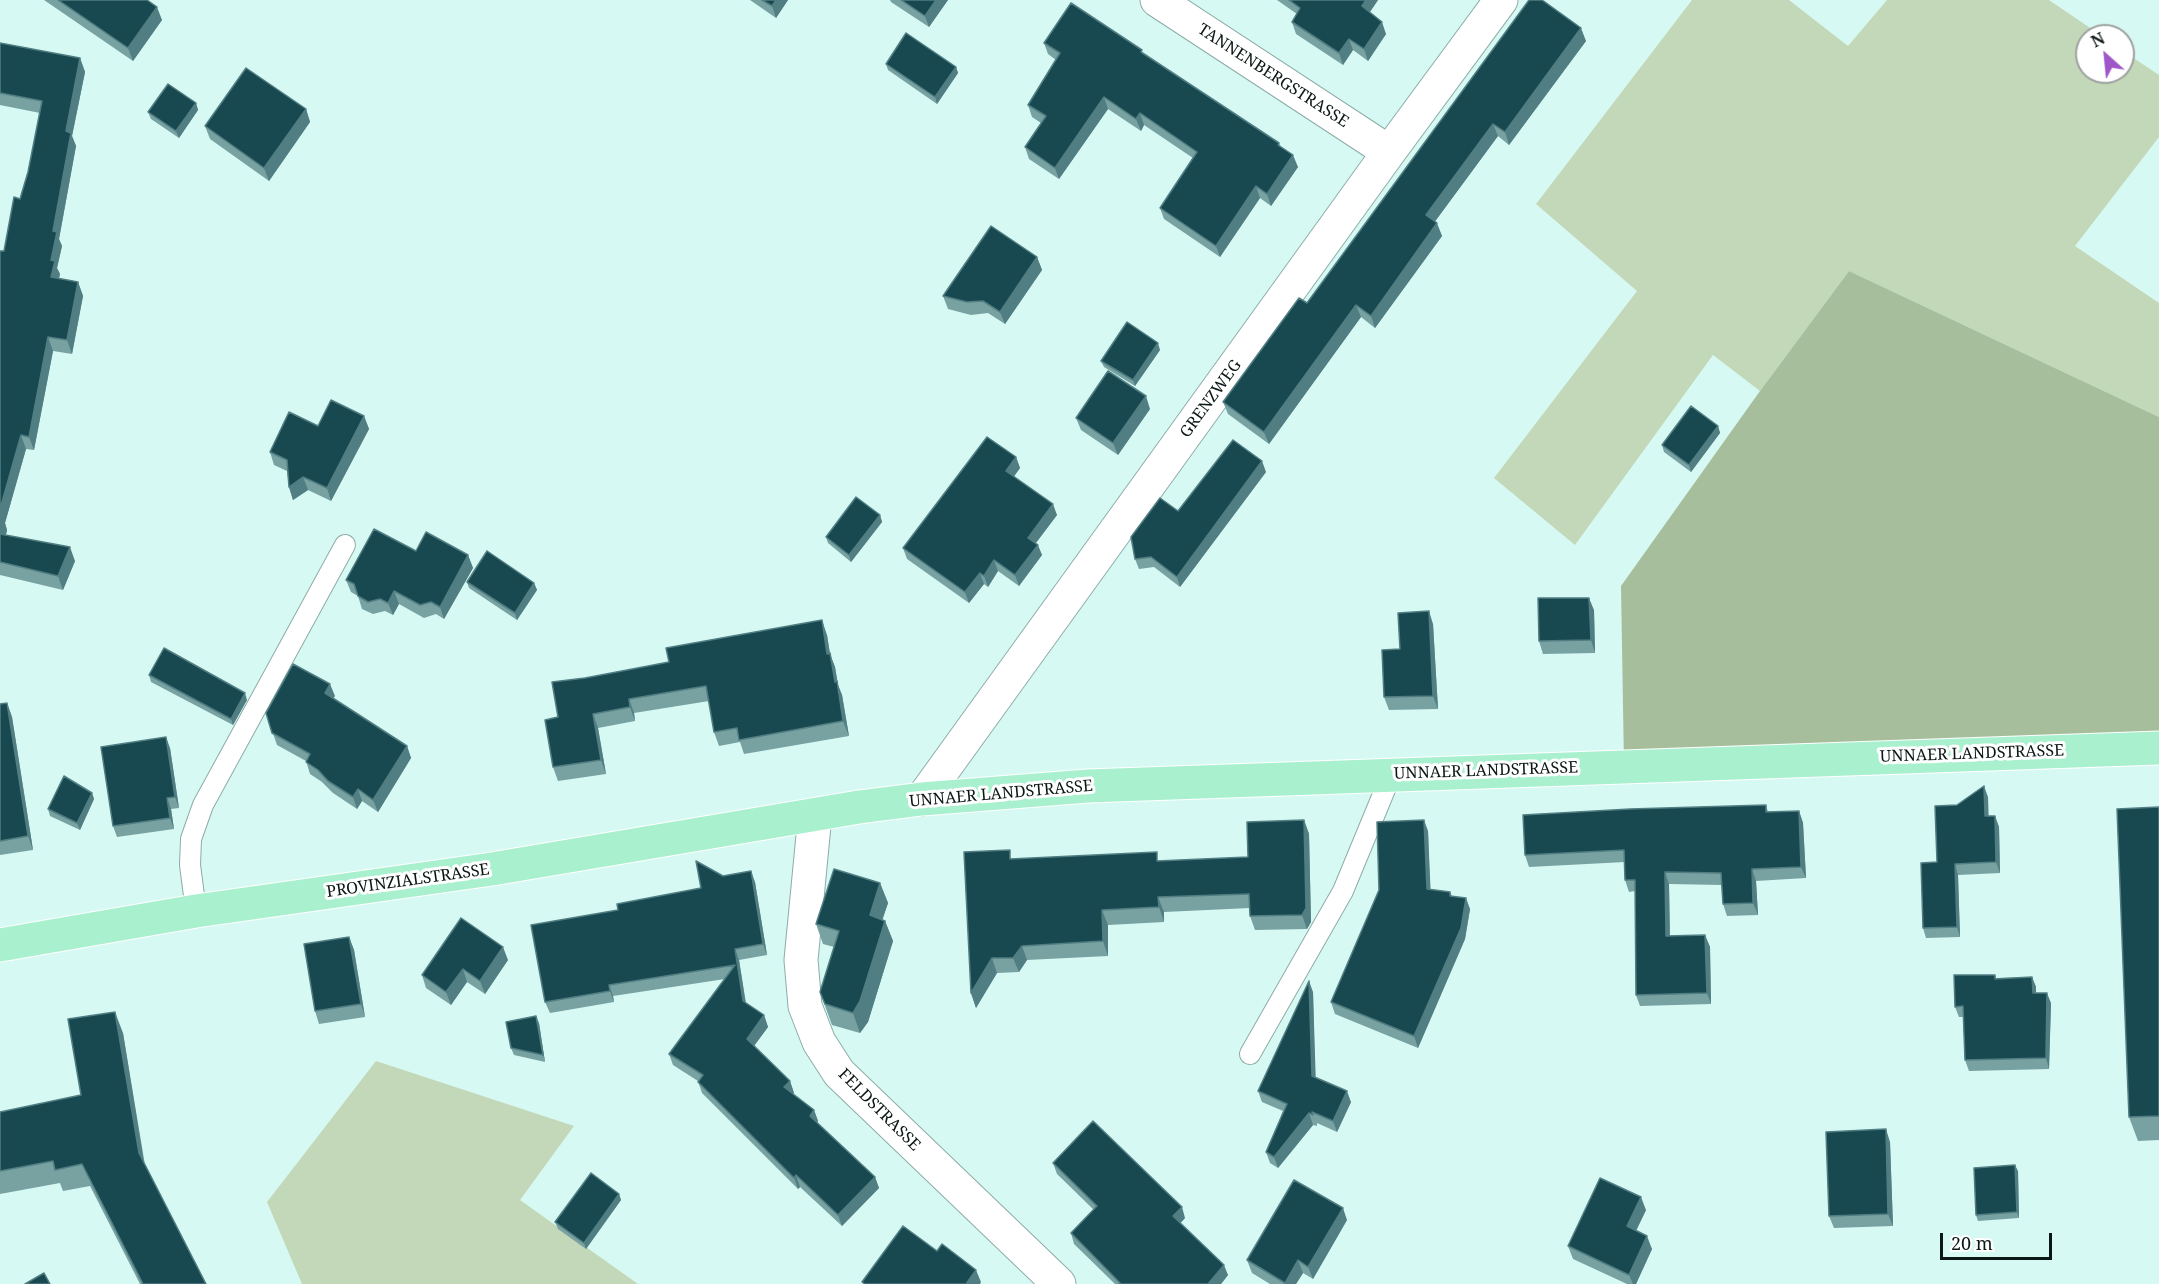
<!DOCTYPE html>
<html>
<head>
<meta charset="utf-8">
<style>
  body { margin:0 }
  #map { position:relative; width:2159px; height:1284px; overflow:hidden; background:#d7f9f4; font-family:"Noto Serif",serif }
  canvas { display:block }
  .north { position:absolute; left:2075px; top:24px; width:60px; height:60px; box-sizing:border-box; background:#fff; border:2px solid #9da2a1; border-radius:50%; rotate:333deg; font-size:16px; font-weight:700; line-height:24px; text-align:center; color:#0b1715 }
  .north::after { content:''; display:block; margin:auto; width:21px; height:27px; background:#9f56c9; clip-path:polygon(50% 0,100% 100%,50% 72%,0 100%) }
  .scale { position:absolute; left:1940px; top:1233px; width:112px; height:27px; box-sizing:border-box; border:3px solid #0b1715; border-top:0; padding-left:8px; font-size:18px; line-height:21px; white-space:nowrap; color:#0b1715; -webkit-text-stroke:4px #fff; paint-order:stroke }
</style>
</head>
<body>
<div id="map">
<canvas width="2159" height="1284"></canvas>
<div class="north">N</div>
<div class="scale">20 m</div>
</div>
<script>
const ctx = document.querySelector('canvas').getContext('2d');
ctx.lineJoin = 'round';
function fillPath(path, color) { ctx.fillStyle = color; ctx.fill(path, 'evenodd'); }
const toPath = rows => new Path2D(rows.map(r => 'M' + r).join(''));
function trace(path, color, width, dash) { ctx.strokeStyle = color; ctx.lineWidth = width; ctx.lineCap = dash ? 'butt' : 'round'; ctx.setLineDash(dash || []); ctx.stroke(path); }
function drawText(font, color, halo, rows, align = 'center') {
  ctx.font = font + ' "Noto Serif",serif'; ctx.lineWidth = 6; ctx.setLineDash([]); ctx.textBaseline = 'middle'; ctx.strokeStyle = halo; ctx.fillStyle = color; for (const [text, x, y, turn = 0] of rows) {
    ctx.save(); ctx.translate(x, y); ctx.rotate((+turn || 0) * Math.PI / 180); ctx.textAlign = isNaN(turn) ? turn : align; if (halo) ctx.strokeText(text, 0, 0); ctx.fillText(text, 0, 0); ctx.restore();
  }
}
fillPath(toPath([
  [1692,0,1789,0,1848,46,1887,0,2049,0,2102,36,2087,36,2087,72,2123,72,2123,51,2159,75,2159,137,2075,246,2159,303,2159,417,1849,271,1760,391,1713,355,1575,545,1494,478,1637,291,1536,204],
  [376,1061,574,1126,520,1200,638,1284,302,1284,267,1202]
]), '#c3d8b8');
fillPath(toPath([
  [1849,271,2159,417,2159,748,1624,766,1621,586,1760,391]
]), '#a7be9c');
const service = toPath([
  [196,911,190,865,191,839,203,805,345,545],
  [1250,1054,1343,891,1391,775]
]);
const minor = toPath([
  [1157,0,1389,152],
  [922,799,1389,152,1501,0],
  [815,815,801,960,805,1006,819,1042,839,1073,1059,1284]
]);
const primary = toPath([
  [0,945,196,911,492,869,859,807,922,799,1088,786,2159,748]
]);
trace(service, '#8daca8', 22);
trace(minor, '#8daca8', 35);
trace(primary, '#fff', 35);
trace(service, '#fff', 20);
trace(minor, '#fff', 33);
trace(primary, '#a9f1ce', 33);
fillPath(toPath([
  [44,0,147,0,162,20,133,61],
  [750,0,788,0,776,18],
  [890,0,948,0,929,27,891,2],
  [1277,0,1378,0,1369,13,1386,34,1368,61,1353,50,1343,65,1296,34,1292,22,1297,14],
  [1529,0,1586,41,1509,145,1498,136,1435,221,1442,236,1375,328,1361,317,1269,444,1228,414,1223,402,1307,303],
  [0,43,80,58,85,72,72,136,76,146,59,239,62,246,57,268,60,274,59,278,78,282,83,296,72,354,53,351,34,450,26,449,5,523,7,530,6,535,75,561,63,590,0,575,0,251,4,251,20,199,28,172,40,113,0,105],
  [1044,43,1143,53,1279,143,1281,147,1298,167,1271,206,1260,198,1220,257,1164,219,1160,208,1193,158,1144,125,1141,131,1108,109,1059,179,1029,159,1025,147,1041,123,1032,117,1028,105,1056,60,1048,54],
  [886,64,956,67,958,73,937,104,888,70],
  [196,103,198,110,179,138,151,119,148,112],
  [306,109,310,122,269,181,210,139,205,126],
  [1037,257,1042,270,1005,324,988,313,971,315,948,309,943,296],
  [1160,350,1135,386,1104,367,1101,361],
  [1150,409,1118,455,1081,430,1076,418],
  [364,416,369,429,331,501,308,490,293,500,289,487,287,471,274,465,270,452,318,426],
  [1718,426,1720,433,1691,472,1664,452,1662,445],
  [1016,457,1020,468,1014,476,1057,515,1036,543,1042,555,1019,586,998,571,988,587,984,584,969,603,907,559,903,548],
  [1266,472,1180,587,1154,567,1139,569,1135,559,1178,511],
  [880,515,882,522,851,562,828,543,826,537],
  [416,551,468,555,473,568,444,619,436,614,424,618,399,604,393,615,385,611,373,614,362,609,358,596,351,592,346,580],
  [467,582,534,583,537,590,517,620,469,588],
  [1594,610,1595,653,1543,654,1539,641],
  [1433,624,1438,709,1389,710,1384,697,1400,649],
  [827,635,830,654,835,667,838,685,842,695,849,736,744,754,740,742,719,746,714,732,709,701,634,713,635,721,598,728,606,774,558,781,553,767,558,717],
  [149,675,247,700,233,725,151,682],
  [335,696,333,698,407,746,411,758,378,812,362,801,357,809,333,793,322,782,310,774,306,761,277,745,266,713],
  [7,703,12,717,33,850,0,855,0,704],
  [170,748,179,808,171,809,174,829,117,837,113,826],
  [92,793,94,799,80,830,50,816,48,809],
  [1988,797,1988,816,1995,816,1999,827,2000,873,1958,875,1960,937,1926,938,1923,928,1937,862,1957,805],
  [1766,805,1768,812,1799,811,1803,823,1806,878,1756,881,1758,915,1727,916,1723,904,1722,885,1669,884,1670,936,1705,935,1710,947,1711,1004,1640,1006,1636,995,1635,891,1629,892,1625,880,1625,862,1529,867,1525,855],
  [2159,807,2159,1140,2138,1141,2129,1117],
  [1304,820,1309,834,1311,922,1307,929,1255,930,1250,916,1250,908,1164,912,1164,922,1108,925,1108,956,1027,960,1019,972,997,973,976,1008,971,993,1013,859,1160,861,1248,857],
  [1428,831,1430,889,1450,892,1452,896,1470,909,1465,939,1418,1048,1335,1014,1331,1002],
  [723,876,755,882,767,955,739,960,746,1003,764,1015,768,1027,754,1046,790,1081,794,1093,793,1094,814,1110,818,1121,817,1123,875,1177,879,1188,842,1226,800,1187,798,1189,702,1093,698,1081,673,1065,669,1054,725,979,613,996,614,1002,550,1013,545,1002,618,910,701,888],
  [880,883,888,903,882,920,885,921,893,941,868,1022,860,1033,832,1025,820,992,834,947,823,944,816,924],
  [349,937,354,950,365,1017,319,1024,315,1011],
  [508,960,485,994,467,982,451,1005,426,988,422,975],
  [1995,975,1996,978,2032,977,2036,987,2036,993,2051,1003,2049,1069,1969,1071,1965,1060,1963,1017,1959,1017,1955,1007],
  [1313,992,1315,1077,1351,1102,1337,1132,1317,1123,1317,1126,1313,1125,1278,1168,1270,1163,1266,1152,1283,1111,1262,1102,1258,1091],
  [539,1023,545,1062,514,1055,511,1048],
  [123,1033,145,1165,206,1284,140,1284,90,1186,63,1191,60,1183,0,1194,0,1112,81,1095],
  [1890,1142,1893,1226,1834,1228,1829,1216],
  [1053,1163,1185,1218,1180,1223,1228,1275,1221,1284,1115,1284,1074,1244,1071,1233,1094,1210,1057,1174],
  [2018,1171,2019,1218,1978,1221,1976,1215],
  [619,1194,621,1200,586,1249,558,1229,555,1222],
  [1646,1210,1636,1231,1652,1249,1636,1284,1627,1284,1573,1259,1568,1246],
  [1347,1220,1313,1279,1303,1273,1296,1284,1270,1284,1252,1273,1247,1260]
]), '#78a1a2');
fillPath(toPath([
  [776,0,788,0,776,18,772,6],
  [936,0,948,0,929,27,925,16],
  [1366,0,1378,0,1366,18,1362,6],
  [157,7,162,20,133,61,128,48],
  [1382,22,1386,34,1368,61,1364,49],
  [1581,28,1586,41,1509,145,1505,132],
  [1349,39,1353,50,1343,65,1339,53],
  [80,58,85,72,72,136,76,146,59,239,62,246,57,268,60,274,56,291,51,277,51,260,53,231,66,131],
  [956,67,958,73,937,104,935,97],
  [1104,97,1108,109,1059,179,1055,168],
  [196,103,198,110,179,138,176,131],
  [306,109,310,122,269,181,264,168],
  [1140,113,1144,125,1141,131,1136,119],
  [1493,124,1498,136,1431,227,1426,215],
  [1293,155,1298,167,1271,206,1267,194],
  [1256,186,1260,198,1220,257,1216,246],
  [1437,223,1442,236,1375,328,1371,316],
  [1037,257,1042,270,1005,324,1000,312],
  [78,282,83,296,72,354,67,340],
  [1356,305,1361,317,1269,444,1264,432],
  [48,337,53,351,34,450,29,437],
  [1158,343,1160,350,1135,386,1133,380],
  [1146,396,1150,409,1118,455,1113,443],
  [364,416,369,429,331,501,327,488],
  [1718,426,1720,433,1691,472,1689,465],
  [21,435,26,449,5,523,7,530,3,547,0,539,0,509],
  [1016,457,1020,468,1010,482,1006,471],
  [1262,461,1266,472,1180,587,1177,577],
  [303,477,308,490,293,500,289,487],
  [1053,504,1057,515,1032,548,1028,538],
  [880,515,882,522,851,562,849,555],
  [1038,545,1042,555,1019,586,1015,575],
  [70,547,75,561,63,590,58,576],
  [468,555,473,568,444,619,440,607],
  [994,560,998,571,988,587,984,576],
  [980,573,984,584,969,603,965,592],
  [534,583,537,590,517,620,515,613],
  [394,591,399,604,393,615,388,603],
  [1589,598,1594,610,1595,653,1591,640],
  [1429,611,1433,624,1438,709,1433,696],
  [822,620,827,635,830,654,835,667,838,685,842,695,849,736,843,721,835,682,827,654],
  [330,684,335,696,329,705,325,693],
  [245,693,247,700,233,725,231,719],
  [629,699,634,713,635,721,630,707],
  [7,703,12,717,33,850,28,836],
  [593,714,598,728,606,774,601,760],
  [166,737,170,748,179,808,175,797],
  [407,746,411,758,378,812,373,800],
  [1984,786,1988,797,1989,827,1985,816],
  [358,789,362,801,357,809,353,797],
  [92,793,94,799,80,830,77,823],
  [167,798,171,809,174,829,170,818],
  [1799,811,1803,823,1806,878,1801,867],
  [1995,816,1999,827,2000,873,1996,862],
  [1304,820,1309,834,1311,922,1307,929,1302,915],
  [1424,820,1428,831,1431,900,1427,889],
  [1955,864,1958,875,1960,937,1957,927],
  [1752,869,1756,881,1758,915,1753,903],
  [751,871,755,882,767,955,763,944],
  [1665,872,1669,884,1670,948,1666,936],
  [880,883,888,903,877,936,870,915],
  [1158,897,1164,912,1164,922,1159,907],
  [1466,898,1470,909,1465,939,1418,1048,1414,1036],
  [1102,910,1108,925,1108,956,1103,941],
  [885,921,893,941,868,1022,860,1033,853,1013],
  [1705,935,1710,947,1711,1004,1707,993],
  [349,937,354,950,365,1017,361,1004],
  [1022,946,1027,960,1019,972,1013,958],
  [503,947,508,960,485,994,480,981],
  [735,949,739,960,747,1012,743,1001],
  [992,958,997,973,976,1008,971,993],
  [463,969,467,982,451,1005,446,992],
  [2032,977,2036,987,2036,1004,2033,993],
  [1309,981,1313,992,1316,1087,1312,1076],
  [609,985,613,996,614,1002,610,991],
  [2047,993,2051,1003,2049,1069,2046,1058],
  [115,1012,123,1033,146,1175,139,1153],
  [764,1015,768,1027,751,1050,747,1039],
  [536,1016,539,1023,545,1062,543,1055],
  [790,1081,794,1093,788,1099,784,1087],
  [1347,1091,1351,1102,1337,1132,1333,1121],
  [814,1110,818,1121,814,1127,810,1116],
  [1309,1113,1313,1125,1278,1168,1274,1157],
  [1886,1129,1890,1142,1893,1226,1888,1214],
  [2015,1165,2018,1171,2019,1218,2017,1212],
  [796,1175,800,1187,798,1189,794,1178],
  [875,1177,879,1188,842,1226,838,1215],
  [619,1194,621,1200,586,1249,584,1243],
  [1641,1197,1646,1210,1632,1239,1627,1226],
  [1182,1207,1185,1218,1177,1227,1173,1216],
  [1343,1208,1347,1220,1313,1279,1308,1267],
  [1647,1236,1652,1249,1636,1284,1633,1284,1629,1275],
  [1298,1260,1303,1273,1296,1284,1285,1284,1285,1283],
  [1224,1265,1228,1275,1221,1284,1208,1284],
  [976,1270,981,1282,980,1284,966,1284]
]), '#517e82');
const building = toPath([
  [58,0,147,0,157,7,128,48,58,0],
  [762,0,776,0,772,6,762,0],
  [901,0,936,0,925,16,901,0],
  [1289,0,1366,0,1362,6,1382,22,1364,49,1349,39,1339,53,1292,22,1300,8,1289,0],
  [1529,0,1542,0,1581,28,1505,132,1493,124,1426,215,1437,223,1371,316,1356,305,1264,432,1223,402,1299,298,1307,303,1529,0],
  [1071,3,1142,50,1141,52,1279,143,1278,145,1293,155,1267,194,1256,186,1216,246,1160,208,1197,152,1140,113,1136,119,1104,97,1055,168,1025,147,1046,116,1028,105,1060,53,1044,43,1071,3],
  [906,33,956,67,935,97,886,64,906,33],
  [0,43,80,58,66,131,71,133,53,231,57,232,51,260,55,261,51,277,78,282,67,340,48,337,29,437,21,435,0,509,0,251,4,251,14,197,20,199,28,172,42,101,0,93,0,43],
  [246,68,306,109,264,168,205,126,246,68],
  [168,84,196,103,176,131,148,112,168,84],
  [991,226,1037,257,1000,312,983,301,967,302,943,296,991,226],
  [1127,322,1158,343,1133,380,1101,361,1127,322],
  [1108,371,1146,396,1113,443,1076,418,1108,371],
  [331,400,364,416,327,488,303,477,289,487,287,460,270,452,289,412,318,426,331,400],
  [1691,406,1718,426,1689,465,1662,445,1691,406],
  [987,437,1016,457,1006,471,1053,504,1028,538,1038,545,1015,575,994,560,984,576,980,573,965,592,903,548,987,437],
  [1233,440,1262,461,1177,577,1151,557,1135,559,1131,537,1160,498,1178,511,1233,440],
  [856,497,880,515,849,555,826,537,856,497],
  [374,529,416,551,426,532,468,555,440,607,431,602,420,605,394,591,388,603,380,599,368,602,358,596,354,584,346,580,374,529],
  [0,534,70,547,58,576,0,562,0,534],
  [487,551,534,583,515,613,467,582,487,551],
  [1538,598,1589,598,1591,640,1539,641,1538,598],
  [1429,611,1433,696,1384,697,1382,650,1400,649,1398,613,1429,611],
  [822,620,827,654,830,653,835,682,837,681,843,721,739,740,737,728,714,732,706,686,629,699,630,707,593,714,601,760,553,767,545,720,558,717,552,682,585,678,669,662,666,648,822,620],
  [164,648,245,693,231,719,149,675,164,648],
  [293,664,330,684,325,693,407,746,373,800,358,789,353,797,328,781,318,770,306,762,310,754,272,733,266,713,293,664],
  [7,703,28,836,0,841,0,704,7,703],
  [166,737,175,797,167,798,170,818,113,826,101,747,166,737],
  [64,776,92,793,77,823,48,809,64,776],
  [1984,786,1985,816,1995,816,1996,862,1955,864,1957,927,1923,928,1921,863,1937,862,1935,806,1957,805,1984,786],
  [1766,805,1766,812,1799,811,1801,867,1752,869,1753,903,1723,904,1721,873,1665,872,1666,936,1705,935,1707,993,1636,995,1635,880,1625,880,1624,850,1525,855,1523,815,1630,809,1766,805],
  [2159,807,2159,1116,2129,1117,2117,809,2159,807],
  [1304,820,1306,908,1302,915,1250,916,1249,894,1158,897,1159,907,1102,910,1103,941,1022,946,1013,958,992,958,971,993,964,852,1010,850,1010,859,1157,852,1157,861,1248,857,1247,822,1304,820],
  [1424,820,1427,889,1450,892,1450,896,1466,898,1461,928,1414,1036,1331,1002,1379,890,1377,822,1424,820],
  [696,861,723,876,751,871,763,944,735,949,743,1001,764,1015,747,1039,790,1081,784,1087,814,1110,810,1116,875,1177,838,1215,796,1175,794,1178,698,1082,703,1075,669,1054,735,965,609,985,610,991,545,1002,531,925,618,910,617,904,701,888,696,861],
  [834,869,880,883,870,915,885,921,860,1001,853,1013,825,1004,820,992,839,931,816,924,834,869],
  [461,918,503,947,480,981,463,969,446,992,422,975,461,918],
  [349,937,361,1004,315,1011,304,944,349,937],
  [1954,975,1995,975,1995,979,2032,977,2033,993,2047,993,2046,1058,1965,1060,1963,1006,1955,1007,1954,975],
  [1309,981,1312,1076,1347,1091,1333,1121,1312,1112,1313,1115,1309,1113,1274,1157,1266,1152,1287,1104,1258,1091,1309,981],
  [115,1012,139,1153,206,1284,143,1284,82,1164,55,1170,53,1161,0,1171,0,1112,81,1095,68,1019,115,1012],
  [536,1016,543,1055,511,1048,506,1022,536,1016],
  [1093,1121,1182,1207,1173,1216,1224,1265,1208,1284,1119,1284,1120,1283,1071,1233,1097,1206,1053,1163,1093,1121],
  [1886,1129,1888,1214,1829,1216,1826,1132,1886,1129],
  [2015,1165,2017,1212,1976,1215,1974,1168,2015,1165],
  [591,1173,619,1194,584,1243,555,1222,591,1173],
  [1600,1178,1641,1197,1627,1226,1647,1236,1629,1275,1568,1246,1600,1178],
  [1294,1180,1343,1208,1308,1267,1298,1260,1285,1283,1247,1260,1294,1180],
  [903,1226,937,1251,942,1244,976,1270,966,1284,865,1284,862,1282,903,1226],
  [44,1273,50,1284,25,1284,44,1273]
]);
fillPath(building, '#184951');
trace(building, '#517e82', 1.5);
drawText('16px', '#0b1715', '#fff', [
  ["TANNENBERGSTRASSE",1273,76,33],
  ["GRENZWEG",1211,399,-54],
  ["UNNAER LANDSTRASSE",1972,754,-2],
  ["UNNAER LANDSTRASSE",1486,771,-2],
  ["UNNAER LANDSTRASSE",1001,794,-5],
  ["PROVINZIALSTRASSE",408,881,-8],
  ["FELDSTRASSE",879,1110,45]
]);
</script>
</body>
</html>
